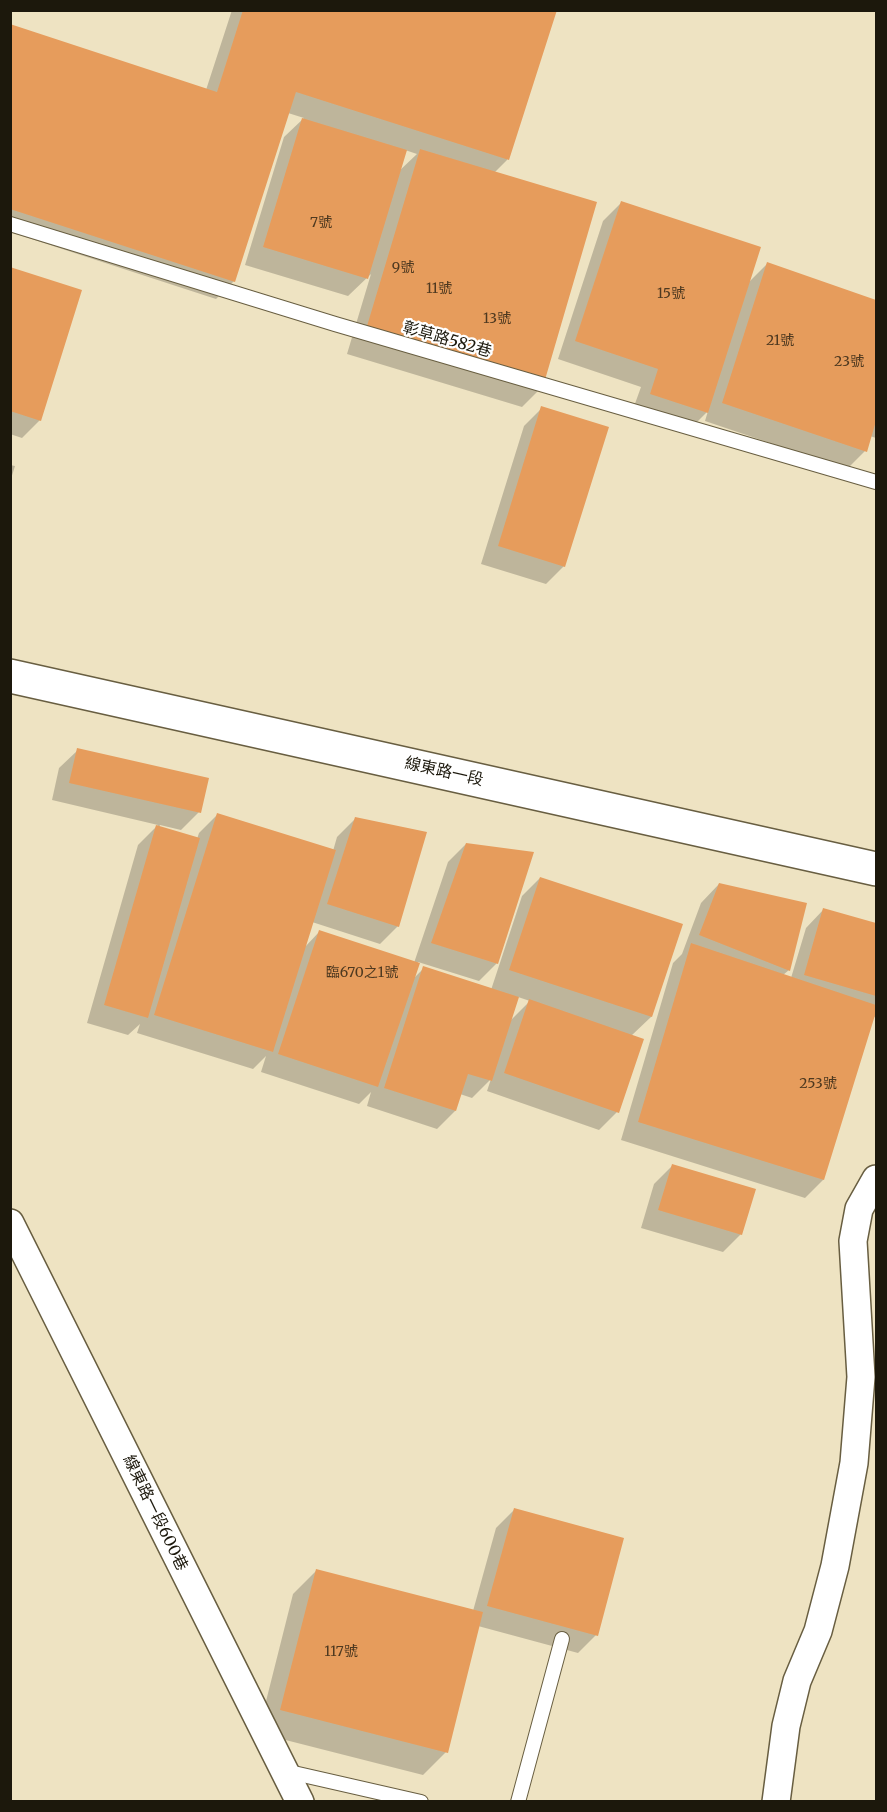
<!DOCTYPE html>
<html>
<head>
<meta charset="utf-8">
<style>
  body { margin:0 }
  #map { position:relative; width:887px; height:1812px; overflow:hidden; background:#eee3c2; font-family:Merriweather,serif }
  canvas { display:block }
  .frame { position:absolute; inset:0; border:12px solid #1c180c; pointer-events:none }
</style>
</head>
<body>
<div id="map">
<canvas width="887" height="1812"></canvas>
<div class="frame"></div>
</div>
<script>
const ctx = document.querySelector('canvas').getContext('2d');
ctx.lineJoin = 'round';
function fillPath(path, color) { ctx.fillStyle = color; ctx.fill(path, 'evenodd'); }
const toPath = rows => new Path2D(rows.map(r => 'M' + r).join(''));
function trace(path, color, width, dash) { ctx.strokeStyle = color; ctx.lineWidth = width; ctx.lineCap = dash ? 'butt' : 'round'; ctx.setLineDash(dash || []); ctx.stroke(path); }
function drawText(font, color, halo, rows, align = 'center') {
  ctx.font = font + ' Merriweather,"Noto Sans TC",serif'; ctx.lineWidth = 4.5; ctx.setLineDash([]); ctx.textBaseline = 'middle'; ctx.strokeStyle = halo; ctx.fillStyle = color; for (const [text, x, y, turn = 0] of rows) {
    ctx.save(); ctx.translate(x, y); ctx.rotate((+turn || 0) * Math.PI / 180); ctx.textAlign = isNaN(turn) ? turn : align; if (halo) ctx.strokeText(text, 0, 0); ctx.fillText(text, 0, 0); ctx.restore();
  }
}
fillPath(toPath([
  [232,10,556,10,507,160,494,173,540,389,522,407,347,354,371,274,348,296,245,265,284,137,304,118,288,113,234,281,216,299,10,232,10,26,206,90],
  [405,150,417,154,398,172],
  [621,203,748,283,767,264,876,302,876,438,870,436,865,451,847,469,705,421,708,411,688,431,632,412,641,387,558,359,603,221],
  [10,269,40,420,22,438,10,434],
  [542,408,564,566,546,584,481,564,524,426],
  [10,465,15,466,10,482],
  [78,750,199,812,181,830,160,825,159,828,197,839,199,833,217,815,333,851,337,837,355,819,398,926,380,944,312,922,304,948,320,931,414,963,448,862,466,844,497,963,479,981,418,962,413,979,424,968,491,990,522,896,540,878,681,925,651,1017,631,1036,617,1112,599,1130,487,1091,491,1079,472,1098,460,1094,455,1111,437,1129,367,1106,371,1092,359,1104,261,1072,266,1056,253,1069,137,1033,140,1024,128,1035,87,1023,138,845,158,825,52,800,59,768],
  [518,997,530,1001,510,1021],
  [719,884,789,970,783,975,791,978,806,928,824,909,876,924,876,1016,873,1018,823,1180,805,1198,621,1140,673,963,682,954,701,903],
  [672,1166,741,1234,723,1252,641,1228,654,1184],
  [514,1510,596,1635,578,1653,478,1626,446,1752,423,1775,258,1733,293,1594,316,1571,473,1611,496,1528],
  [876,1725,876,1750,875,1750]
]), '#0003');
fillPath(toPath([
  [243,10,557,10,509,160,296,92,235,282,10,209,10,24,217,92],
  [302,118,407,150,368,279,263,247],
  [420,149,597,202,542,390,364,336],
  [621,201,761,247,708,413,650,394,658,369,575,341],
  [767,262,876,300,876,421,867,452,722,403],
  [10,267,82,290,41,421,10,411],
  [541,406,609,427,565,567,498,546],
  [77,748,209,778,201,813,69,783],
  [217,813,336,850,273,1052,154,1015],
  [355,817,427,832,399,927,327,904],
  [156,825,200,838,148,1018,104,1005],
  [466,843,534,852,498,964,431,943],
  [540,877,683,924,652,1017,509,970],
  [719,883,807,903,790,971,699,935],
  [823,908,876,923,876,996,804,975],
  [319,930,420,963,378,1087,278,1054],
  [691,943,876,1005,876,1012,824,1180,638,1122],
  [423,966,519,997,492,1081,468,1074,456,1111,384,1088],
  [529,999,644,1039,619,1113,504,1073],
  [672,1164,756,1189,742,1235,658,1210],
  [514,1508,624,1538,598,1636,487,1606],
  [316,1569,483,1612,448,1753,280,1710]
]), '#e69c5c');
const lane = toPath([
  [10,224,335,324,876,482],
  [285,1771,421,1802],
  [518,1802,562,1639]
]);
const street = toPath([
  [10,1223,300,1802],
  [776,1802,786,1726,797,1681,818,1631,835,1566,854,1463,861,1377,853,1241,859,1209,876,1179]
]);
const secondary = toPath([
  [10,676,876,869]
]);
trace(lane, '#685e41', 16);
trace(street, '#685e41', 30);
trace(secondary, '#685e41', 36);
trace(lane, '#fff', 14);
trace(street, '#fff', 27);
trace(secondary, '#fff', 33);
drawText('14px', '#4e3920', null, [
  ["7號",321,223],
  ["9號",403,268],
  ["11號",439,289],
  ["15號",671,294],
  ["13號",497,319],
  ["21號",780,341],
  ["23號",849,362],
  ["臨670之1號",362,973],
  ["253號",818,1084],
  ["117號",341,1652]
]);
drawText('16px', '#1c180c', '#fff', [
  ["彰草路582巷",447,340,16],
  ["線東路一段",444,772,13],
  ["線東路一段600巷",155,1513,64]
]);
</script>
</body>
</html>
